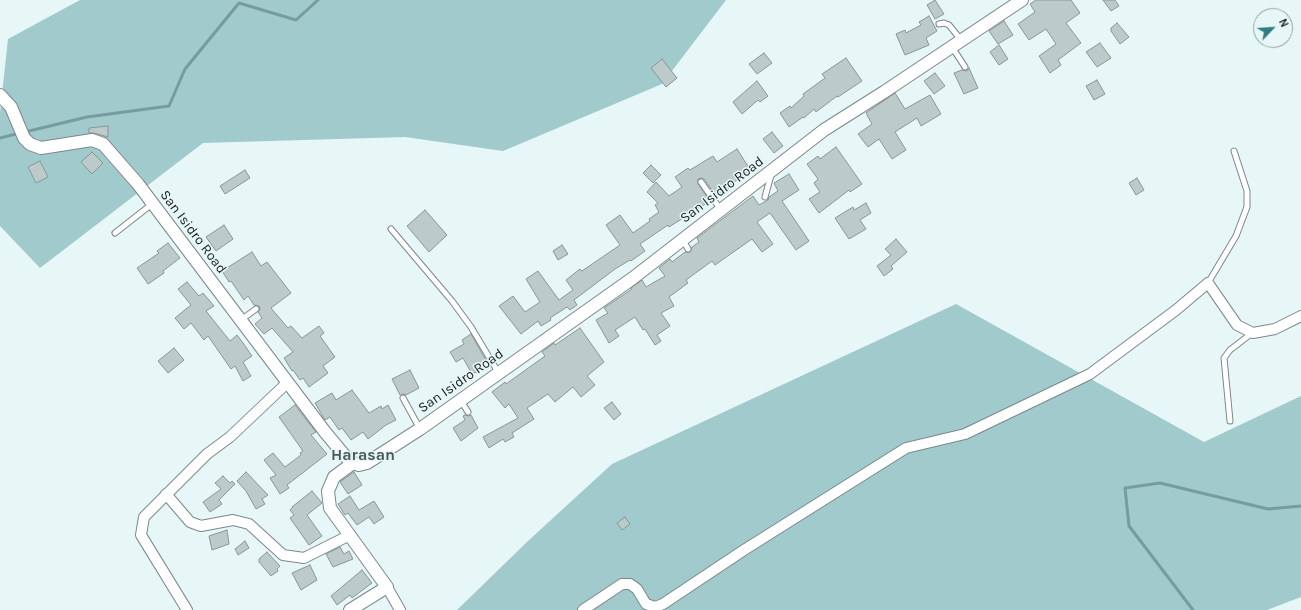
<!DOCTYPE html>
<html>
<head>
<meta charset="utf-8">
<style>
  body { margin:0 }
  #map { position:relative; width:1301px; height:610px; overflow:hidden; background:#e7f6f6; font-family:Karla,sans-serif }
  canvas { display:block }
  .north { position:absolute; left:1253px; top:8px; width:40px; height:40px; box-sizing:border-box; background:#e7f6f6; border:1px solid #95a0a0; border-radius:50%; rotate:65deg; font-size:11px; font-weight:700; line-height:16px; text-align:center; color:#1b2020 }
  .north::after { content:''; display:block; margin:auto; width:14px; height:18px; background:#327b80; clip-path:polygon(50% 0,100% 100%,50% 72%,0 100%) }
</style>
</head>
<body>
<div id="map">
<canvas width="1301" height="610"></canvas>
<div class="north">N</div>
</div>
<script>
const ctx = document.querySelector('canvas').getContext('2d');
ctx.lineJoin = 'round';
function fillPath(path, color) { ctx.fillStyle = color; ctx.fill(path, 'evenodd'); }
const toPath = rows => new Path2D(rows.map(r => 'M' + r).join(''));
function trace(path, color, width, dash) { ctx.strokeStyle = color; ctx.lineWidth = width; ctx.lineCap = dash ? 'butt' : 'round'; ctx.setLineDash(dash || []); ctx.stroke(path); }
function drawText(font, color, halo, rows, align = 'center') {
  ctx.font = font + ' Karla,sans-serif'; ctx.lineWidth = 3; ctx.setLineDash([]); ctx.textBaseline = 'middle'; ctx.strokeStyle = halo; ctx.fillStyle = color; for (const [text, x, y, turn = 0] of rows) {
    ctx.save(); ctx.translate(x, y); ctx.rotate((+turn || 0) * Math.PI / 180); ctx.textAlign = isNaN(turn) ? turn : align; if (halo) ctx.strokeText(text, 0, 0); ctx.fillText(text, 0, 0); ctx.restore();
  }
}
fillPath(toPath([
  [80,0,726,0,662,84,503,151,405,137,203,143,40,268,0,226,0,113,8,39],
  [956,304,1204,442,1301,396,1301,597,1267,610,457,610,528,541,612,464]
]), '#a1cacc');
trace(toPath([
  [25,132,87,117,169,106,185,69,239,3,296,20,318,0],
  [0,138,20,133],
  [1193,610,1129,526,1125,488,1160,483,1268,509,1301,506]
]), '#759da0', 3);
const building = toPath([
  [935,0,944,14,935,19,927,5,935,0],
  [1036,0,1071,0,1080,13,1066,23,1081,43,1058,60,1061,65,1050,73,1039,56,1056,44,1046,29,1029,40,1018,24,1035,12,1030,4,1036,0],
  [1103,0,1115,0,1119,6,1111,11,1103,0],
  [929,16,937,31,926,38,929,45,905,55,896,34,905,30,906,33,921,25,919,22,929,16],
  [1004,21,1013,35,998,44,989,31,1004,21],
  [1117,23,1129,37,1120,44,1111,31,1111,28,1117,23],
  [1100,43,1111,58,1097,67,1086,52,1100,43],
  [999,45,1008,59,999,65,990,52,999,45],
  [764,53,772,63,757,74,749,64,764,53],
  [846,58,862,81,838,97,837,96,816,112,814,109,804,118,803,117,789,127,780,113,790,106,791,108,804,96,803,94,825,78,822,74,846,58],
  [662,59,677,78,666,87,651,68,662,59],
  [969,68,978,88,964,94,954,73,962,70,967,71,969,68],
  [935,73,945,86,934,94,924,81,935,73],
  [1097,80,1105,94,1094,100,1086,86,1097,80],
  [757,81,768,96,760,102,758,100,742,114,733,102,757,81],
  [895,93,905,109,930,95,941,114,921,126,917,118,895,132,906,150,892,159,879,139,868,147,858,134,872,124,866,113,895,93],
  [108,126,108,137,94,133,89,133,89,128,108,126],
  [772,132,783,146,774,153,763,139,772,132],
  [836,147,862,184,850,192,849,190,819,213,809,199,820,192,814,183,818,179,807,164,818,156,820,159,836,147],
  [737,149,751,171,731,184,732,186,716,196,704,179,701,178,698,179,698,184,710,201,669,227,668,225,640,244,645,251,631,261,630,260,615,269,574,300,577,305,570,310,567,307,550,318,551,320,541,326,538,321,521,334,499,306,513,296,525,312,540,302,526,279,538,271,559,300,573,290,566,280,580,269,582,271,620,245,606,225,620,215,633,233,650,221,649,219,659,212,655,205,658,203,647,192,656,182,669,196,682,187,675,177,688,168,690,170,713,156,717,162,737,149],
  [92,152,103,163,92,174,81,162,92,152],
  [40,161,48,177,36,183,28,167,40,161],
  [651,165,661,175,653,183,643,173,651,165],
  [245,170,250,178,225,194,220,186,245,170],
  [789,174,799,190,782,201,809,241,796,250,770,213,757,222,773,244,762,252,752,239,715,265,712,261,686,280,688,283,669,297,674,306,661,313,670,326,657,335,661,341,655,345,645,329,643,330,635,317,615,330,619,336,609,343,596,320,608,313,604,308,632,289,631,288,642,280,646,287,665,276,659,268,670,259,672,262,685,252,690,252,692,247,699,242,697,238,753,196,759,205,768,200,769,197,778,191,774,183,789,174],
  [1137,178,1144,190,1136,195,1129,183,1137,178],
  [866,203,871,213,860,220,866,229,849,239,835,218,853,207,854,210,866,203],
  [425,210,447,235,429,252,407,226,425,210],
  [224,225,233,239,216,251,206,237,224,225],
  [896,239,907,252,891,266,893,269,884,276,877,266,891,255,885,249,896,239],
  [168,243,180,258,163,271,164,273,148,284,137,268,159,253,157,251,168,243],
  [562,245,568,254,558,260,553,251,562,245],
  [252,252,261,266,267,262,291,293,271,308,288,328,291,326,302,338,319,326,324,333,320,336,335,357,323,366,328,373,309,387,303,378,300,380,293,370,292,371,284,358,293,352,272,328,264,334,255,324,262,318,258,312,260,309,259,306,254,305,248,296,244,300,231,281,229,282,222,271,252,252],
  [187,282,199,296,203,293,214,306,206,311,230,341,237,335,243,343,252,356,243,362,251,376,243,381,235,366,231,369,208,336,204,340,191,323,184,329,175,318,191,305,178,289,187,282],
  [580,328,604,362,587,376,595,385,581,397,573,387,555,402,548,394,527,408,534,419,512,433,514,437,505,442,503,439,489,448,483,437,518,418,509,404,505,408,492,392,505,382,506,384,545,356,542,352,554,343,555,345,580,328],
  [471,334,487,362,479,366,481,370,472,374,463,358,456,362,450,352,464,344,462,340,471,334],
  [174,348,184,360,168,373,158,361,174,348],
  [410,370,419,388,406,395,403,394,400,395,392,379,410,370],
  [352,390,369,413,381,406,382,409,388,405,396,420,386,425,368,439,363,432,351,440,342,428,339,430,330,417,325,420,315,403,332,393,336,400,352,390],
  [612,402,621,414,614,420,604,408,612,402],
  [295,405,316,432,311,435,327,454,287,485,289,488,280,494,270,478,276,475,264,460,273,453,285,467,301,455,300,453,303,451,279,417,295,405],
  [465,415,469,416,471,415,478,428,461,441,453,428,465,420,463,416,465,415],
  [246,472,268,495,262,499,265,504,256,509,246,491,237,481,246,472],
  [354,472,362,485,348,494,340,482,354,472],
  [223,476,230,483,232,481,235,484,219,500,222,504,210,512,203,502,221,489,215,483,223,476],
  [312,491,322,503,307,515,322,536,309,545,290,518,294,515,290,510,293,507,292,507,312,491],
  [350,496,359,510,374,501,384,517,374,524,369,517,357,525,348,513,345,515,338,504,350,496],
  [625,517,630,524,622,530,617,523,625,517],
  [227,530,229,544,212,550,209,536,227,530],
  [245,541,249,548,238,555,235,549,245,541],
  [340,547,344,554,349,551,353,559,333,567,326,554,340,547],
  [267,552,280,566,277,569,278,571,271,576,259,562,259,559,267,552],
  [310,565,317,580,301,590,292,573,310,565],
  [362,570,372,583,352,598,350,595,337,605,331,596,362,570]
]);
fillPath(building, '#bccaca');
trace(building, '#899697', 1);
const service = toPath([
  [939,24,944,23,949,25,961,40],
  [952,47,965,67],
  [701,182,721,210],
  [765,197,771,175],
  [391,229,452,301,471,327,498,372],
  [115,233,152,204],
  [683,240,688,249],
  [1208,283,1236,236,1247,207,1247,191,1234,151],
  [241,320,256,309],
  [403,398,420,429],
  [461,401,468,412],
  [1230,421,1224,358,1230,350,1252,333]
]);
const minor = toPath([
  [166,494,190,522,201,526,233,520,249,524,283,555,304,558,350,535],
  [387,587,400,610],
  [187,610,141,535,144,517,207,454,230,437,288,382],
  [583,610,622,584,630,584,637,589,646,604,655,607,663,604,744,550,906,448,965,434,1090,374,1176,310,1208,283,1237,325,1253,333,1275,329,1301,316]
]);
const tertiary = toPath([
  [0,95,11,107,24,138,30,144,41,148,92,140,103,144,138,184,325,432,345,456,353,463,359,465,367,463,420,429,633,278,824,130,884,92,1022,0],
  [350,610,387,587,330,508,328,491,334,477,353,463]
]);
trace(service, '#7b8889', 7);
trace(minor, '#7b8889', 12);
trace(tertiary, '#7b8889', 14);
trace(service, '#fff', 5);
trace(minor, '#fff', 10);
trace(tertiary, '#fff', 12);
drawText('14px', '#1b2020', '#e7f6f6', [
  ["San Isidro Road",722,190,-37],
  ["San Isidro Road",193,232,53],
  ["San Isidro Road",461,381,-35]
]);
drawText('bold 16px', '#4c5859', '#e7f6f6', [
  ["Harasan",363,455]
]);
</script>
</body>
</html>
